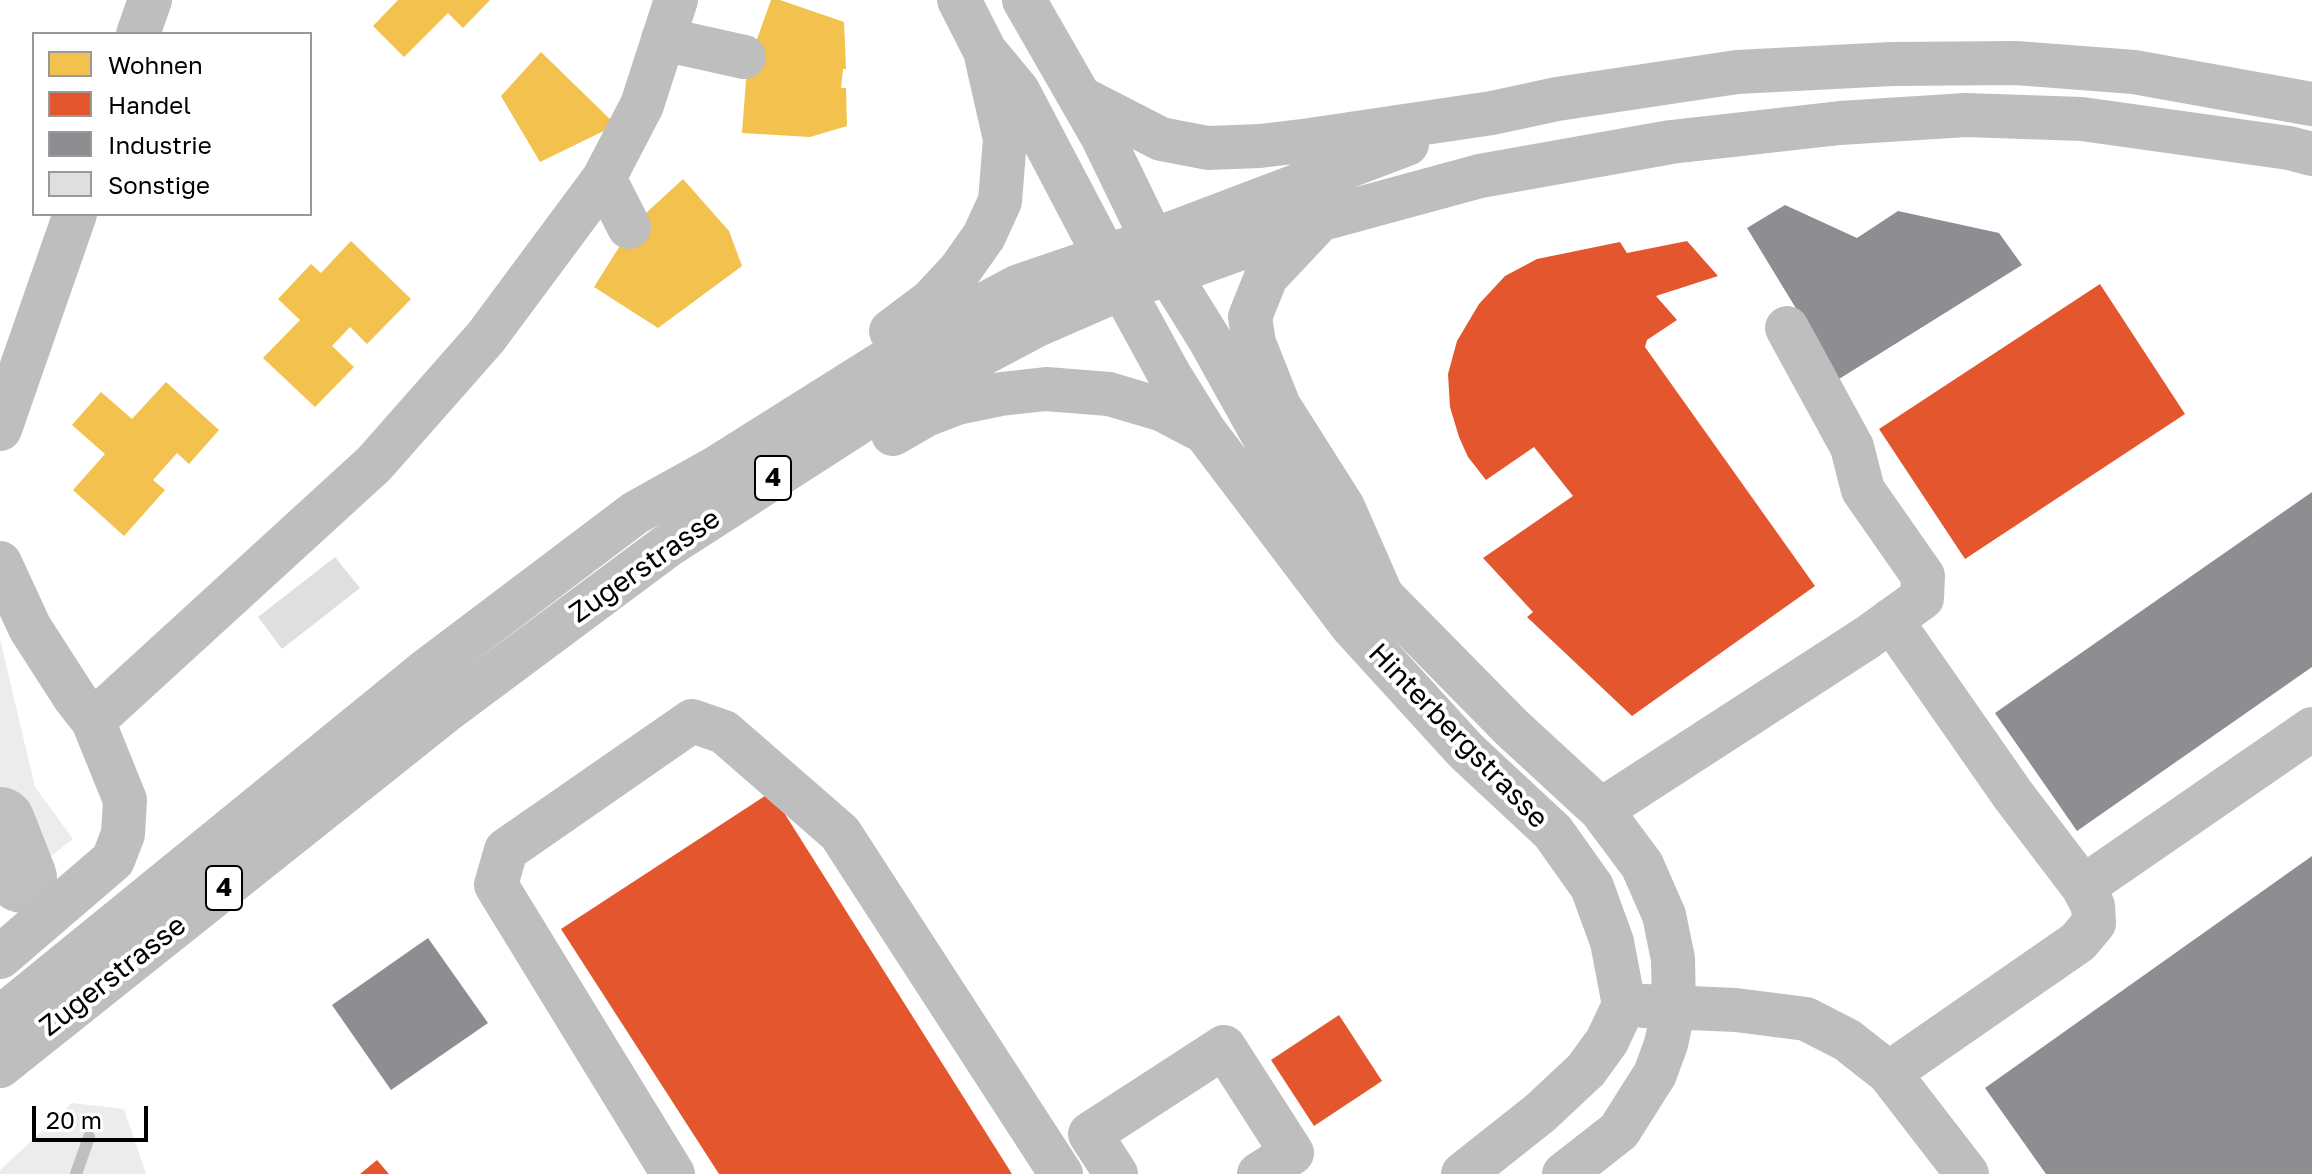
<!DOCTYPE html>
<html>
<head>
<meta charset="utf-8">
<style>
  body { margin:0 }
  #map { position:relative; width:2312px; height:1174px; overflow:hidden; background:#fff; font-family:"Golos Text",sans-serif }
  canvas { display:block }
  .legend { position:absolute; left:32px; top:32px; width:280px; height:184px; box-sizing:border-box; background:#fff; border:2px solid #999; margin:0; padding:10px 14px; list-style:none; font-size:24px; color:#000 }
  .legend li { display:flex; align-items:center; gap:16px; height:40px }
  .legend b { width:40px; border:2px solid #999 }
  .scale { position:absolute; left:32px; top:1106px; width:116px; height:36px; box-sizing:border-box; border:4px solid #000; border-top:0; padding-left:10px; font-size:24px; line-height:28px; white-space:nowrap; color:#000; -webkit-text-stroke:6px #fff; paint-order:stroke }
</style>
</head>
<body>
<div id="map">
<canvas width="2312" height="1174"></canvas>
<ul class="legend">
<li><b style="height:22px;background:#f2c14e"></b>Wohnen</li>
<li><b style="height:22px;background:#e4572e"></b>Handel</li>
<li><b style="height:22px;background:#8d8d92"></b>Industrie</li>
<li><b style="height:22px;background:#dfdfdf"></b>Sonstige</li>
</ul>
<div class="scale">20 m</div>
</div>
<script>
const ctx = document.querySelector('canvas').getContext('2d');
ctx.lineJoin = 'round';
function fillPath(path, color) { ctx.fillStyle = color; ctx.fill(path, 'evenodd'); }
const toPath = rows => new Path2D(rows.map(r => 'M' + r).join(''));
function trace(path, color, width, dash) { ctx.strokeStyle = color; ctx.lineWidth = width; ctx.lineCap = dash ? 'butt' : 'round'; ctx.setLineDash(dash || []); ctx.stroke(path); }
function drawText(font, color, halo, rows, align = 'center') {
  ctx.font = font + ' "Golos Text",sans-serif'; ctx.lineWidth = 8; ctx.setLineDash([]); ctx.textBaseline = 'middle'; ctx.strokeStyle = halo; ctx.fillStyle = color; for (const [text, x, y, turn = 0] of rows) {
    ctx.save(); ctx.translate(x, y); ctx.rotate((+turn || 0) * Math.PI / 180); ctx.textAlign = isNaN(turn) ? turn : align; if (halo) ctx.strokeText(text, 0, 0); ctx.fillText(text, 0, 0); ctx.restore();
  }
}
fillPath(toPath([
  [0,639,35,787,73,839,0,896],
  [72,1103,124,1109,146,1174,0,1174,0,1170]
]), '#ececec');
fillPath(toPath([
  [398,0,490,0,463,28,448,13,404,57,373,26],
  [771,0,780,0,844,22,846,69,843,69,841,88,846,88,847,126,810,137,742,133,747,67],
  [541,52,616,125,540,162,501,96],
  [683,179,729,231,742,266,658,328,594,287,633,225],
  [351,241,411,299,367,344,350,327,332,346,354,367,315,407,263,358,300,320,278,299,311,264,321,273],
  [166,382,219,430,189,464,177,453,153,480,165,490,124,536,73,490,105,454,72,425,101,392,132,419]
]), '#f2c14e');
fillPath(toPath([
  [1687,241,1718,276,1656,296,1677,320,1647,340,1645,347,1815,586,1632,716,1527,617,1533,612,1483,558,1573,496,1534,447,1486,480,1468,457,1459,437,1450,407,1448,374,1457,341,1479,304,1505,276,1537,259,1620,242,1627,253],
  [2100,284,2185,414,1965,559,1879,429],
  [771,792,1012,1174,719,1174,561,929],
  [1339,1015,1382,1081,1314,1126,1271,1060],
  [377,1160,389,1174,360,1174]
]), '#e4572e');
fillPath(toPath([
  [1785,205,1857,238,1898,211,1999,233,2022,265,1839,379,1747,228],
  [2312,492,2312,667,2077,831,1995,713],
  [2312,856,2312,1174,2046,1174,1985,1088],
  [428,938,488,1023,391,1090,332,1005]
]), '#8d8d92');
trace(toPath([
  [76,1174,89,1137]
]), '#bfbfbf', 12);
trace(toPath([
  [0,822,22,878]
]), '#bfbfbf', 70);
fillPath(toPath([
  [335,557,360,588,282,649,258,617]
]), '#dfdfdf');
trace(toPath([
  [138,34,150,0],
  [663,39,744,57],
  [604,178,629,227],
  [1169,274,1210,340,1288,480,1382,596,1512,728,1601,810,1642,865,1664,915,1673,959,1674,1007,1666,1044,1655,1074,1619,1131,1564,1174],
  [1122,288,1169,374,1205,432,1352,626,1466,751,1553,832,1592,887,1612,942,1624,1005,1607,1041,1586,1070,1540,1113,1463,1174],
  [0,429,75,214],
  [0,563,30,628,75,698,93,721,125,800,123,834,113,860,0,957],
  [93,721,374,464,486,337,604,178,642,105,676,0],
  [1601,810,1868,637,1922,598,1923,576,1863,490,1852,447,1787,328],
  [2083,887,2312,729],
  [1644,1006,1736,1010,1806,1019,1847,1040,1889,1073,1967,1174],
  [1889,1073,2078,942,2094,923,2093,906,2083,887,2013,795,1891,620],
  [673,1174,496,885,506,850,692,721,724,732,840,833,1061,1174],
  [1116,1174,1090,1134,1224,1047,1292,1153,1259,1174]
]), '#bebebe', 44);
trace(toPath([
  [959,0,985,51,1018,91,1119,283],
  [891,331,931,301,960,270,984,236,1000,201,1005,139,985,51],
  [893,434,926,415,957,403,1001,394,1046,389,1109,394,1163,410,1205,432],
  [0,1018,427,670,635,513,714,469,927,335,1019,286,1151,241],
  [0,1066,448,709,667,546,886,405,1037,325,1122,288,1169,274,1102,136,1024,0]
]), '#bebebe', 44);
trace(toPath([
  [1081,98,1161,139,1208,148,1260,146,1310,140,1492,113,1557,99,1737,72,1892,64,2016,63,2134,72,2312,104],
  [1314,226,1266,277,1250,317,1254,343,1279,406,1343,507,1382,596],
  [1151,241,1407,144],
  [1169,274,1322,219,1480,176,1671,142,1840,123,1966,115,2082,119,2289,148,2312,154]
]), '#bebebe', 44);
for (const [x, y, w] of [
  [773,478,36],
  [224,888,36]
]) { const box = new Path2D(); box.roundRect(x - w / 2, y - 22, w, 44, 6); ctx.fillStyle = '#fff'; ctx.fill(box); trace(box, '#000', 2); }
drawText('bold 26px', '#000', null, [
  ["4",773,478],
  ["4",224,888]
]);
drawText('28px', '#000', '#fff', [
  ["Zugerstrasse",645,566,-35],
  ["Hinterbergstrasse",1458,736,46],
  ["Zugerstrasse",113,976,-38]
]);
</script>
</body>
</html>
